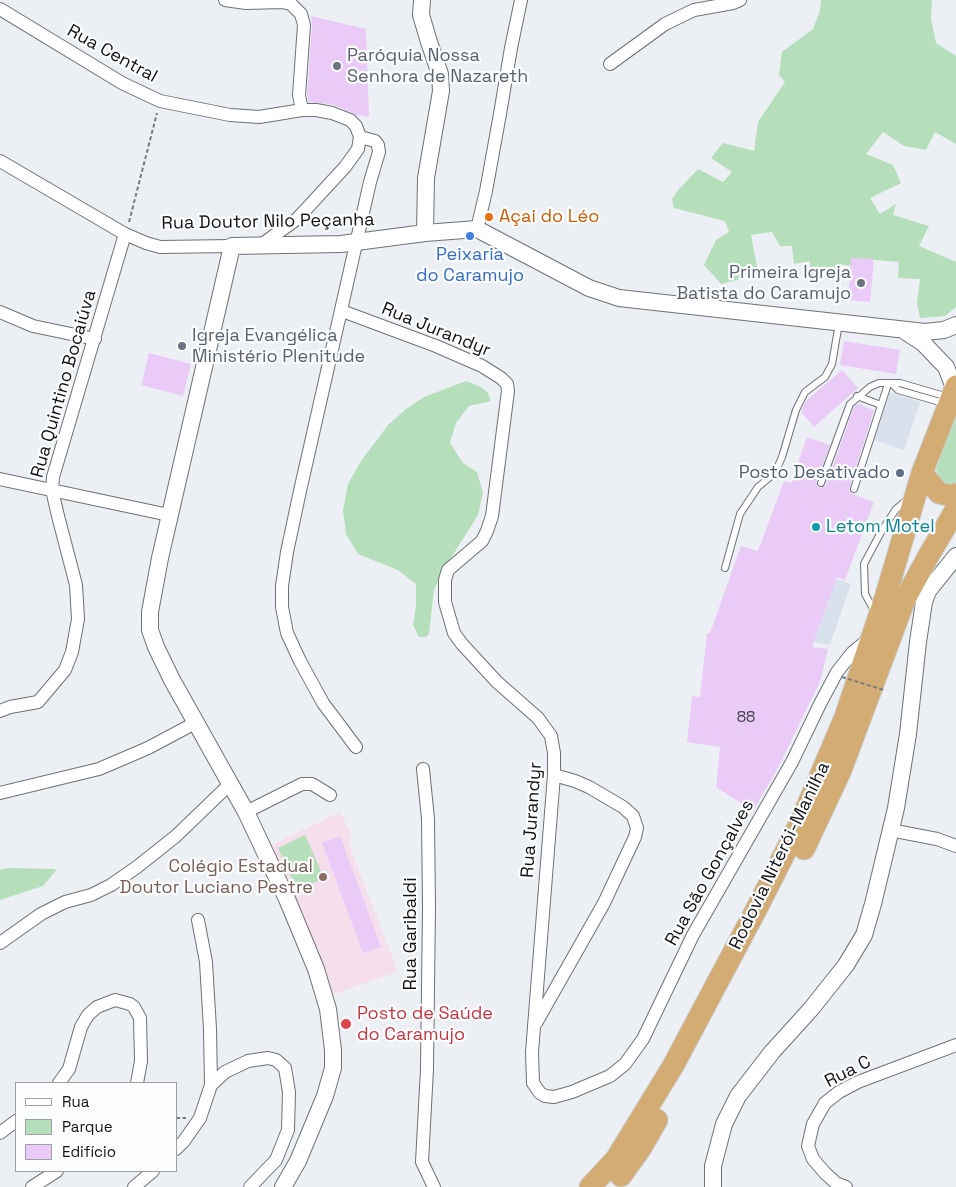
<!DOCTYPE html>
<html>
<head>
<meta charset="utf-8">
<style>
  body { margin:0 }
  #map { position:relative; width:956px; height:1187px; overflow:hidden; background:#ecf0f5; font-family:"Space Grotesk",sans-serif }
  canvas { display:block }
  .legend { position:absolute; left:15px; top:1082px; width:162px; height:90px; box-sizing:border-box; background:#fcfdff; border:1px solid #9e9fa1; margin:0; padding:6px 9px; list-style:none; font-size:15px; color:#111213 }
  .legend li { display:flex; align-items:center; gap:10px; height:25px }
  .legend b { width:25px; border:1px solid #9e9fa1 }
</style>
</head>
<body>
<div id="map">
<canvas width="956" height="1187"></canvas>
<ul class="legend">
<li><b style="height:6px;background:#fff"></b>Rua</li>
<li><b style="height:14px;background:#b5debb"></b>Parque</li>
<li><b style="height:14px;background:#eacbf8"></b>Edifício</li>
</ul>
</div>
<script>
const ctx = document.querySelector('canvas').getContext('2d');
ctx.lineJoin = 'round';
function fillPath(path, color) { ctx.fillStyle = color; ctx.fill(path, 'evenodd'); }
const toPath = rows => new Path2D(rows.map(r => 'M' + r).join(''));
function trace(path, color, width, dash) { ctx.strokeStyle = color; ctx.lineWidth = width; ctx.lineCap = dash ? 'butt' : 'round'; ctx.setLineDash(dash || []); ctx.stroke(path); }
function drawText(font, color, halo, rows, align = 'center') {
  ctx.font = font + ' "Space Grotesk",sans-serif'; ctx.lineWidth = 4.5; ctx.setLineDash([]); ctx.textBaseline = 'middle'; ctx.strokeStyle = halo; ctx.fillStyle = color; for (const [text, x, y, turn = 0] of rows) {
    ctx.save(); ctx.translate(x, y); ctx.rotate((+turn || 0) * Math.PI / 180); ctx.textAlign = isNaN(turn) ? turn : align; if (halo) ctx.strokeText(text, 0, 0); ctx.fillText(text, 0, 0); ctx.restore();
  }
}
fillPath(toPath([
  [890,392,920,402,904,450,874,440],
  [836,579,851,584,830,645,814,642]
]), '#d9e2ec');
fillPath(toPath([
  [340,812,351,833,348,841,398,972,331,995,272,845]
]), '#f5dfec');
fillPath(toPath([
  [821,0,932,0,931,19,936,43,956,56,956,144,935,132,926,150,904,146,883,132,866,154,893,165,901,183,870,198,880,214,896,204,893,215,929,226,919,246,956,262,956,307,945,316,920,318,917,303,920,279,898,278,899,262,852,258,851,266,839,264,834,271,810,275,810,261,794,264,792,246,780,246,772,232,751,235,757,267,737,280,721,284,704,265,716,240,729,232,725,221,674,208,672,199,679,189,698,169,723,182,732,172,711,158,723,143,754,151,758,122,785,82,779,75,782,52,813,29,820,11],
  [466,381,481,387,488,393,491,401,469,406,456,423,450,443,463,463,477,472,483,493,478,515,443,571,434,590,429,634,426,637,419,637,413,625,416,606,416,584,398,570,358,554,346,534,343,510,348,484,361,461,388,425,406,409,424,397],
  [956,412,956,483,948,484,941,481,936,470],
  [305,835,324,878,297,890,278,848],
  [7,868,57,869,43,886,0,900,0,870]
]), '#b5debb');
fillPath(toPath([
  [311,16,366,29,369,117,356,115,334,105,309,102,307,94,312,26],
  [851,258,874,259,870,302,848,300],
  [844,341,900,350,896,374,840,365],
  [149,353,191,364,183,396,141,385],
  [842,370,858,388,814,427,801,412,806,401],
  [858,404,874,410,849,490,850,493,874,502,845,580,837,577,812,647,828,649,820,682,778,768,753,811,716,787,720,747,687,742,692,696,700,697,707,633,710,633,741,546,758,551,784,481,791,483,807,437,830,445,816,482,818,487,822,488,826,485,854,407],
  [340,836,381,947,363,953,322,843]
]), '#eacbf8');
const service = toPath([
  [892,384,898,390,947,404],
  [857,396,881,405],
  [821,483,850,404,870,387,879,383,900,383,948,397],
  [854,489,888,384],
  [725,568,740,514,758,487,775,473,782,457,796,410,805,392,825,377,832,364,839,323],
  [875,612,865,594,864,564,881,532,896,509,908,499]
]);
const minor = toPath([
  [225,0,246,3,282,2,291,4,301,14,304,25,299,95,302,110],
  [0,9,122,83,160,101,230,115,259,117,302,110,316,110,332,113,350,120,356,126,360,137,358,149,345,167,297,219,261,245],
  [610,64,665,24,694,10,733,3,740,0],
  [0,161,125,234,146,243,160,247,232,246],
  [477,229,486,191,500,114,511,48,521,0],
  [342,311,436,346,482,366,501,378,507,384,508,391,492,516,487,531,482,541,448,570,445,580,445,602,454,633,462,644,497,682,538,718,551,736,554,753,554,775,532,1052,533,1083,540,1093,545,1096,554,1097,572,1092,610,1076,625,1064,643,1039,693,935,792,762,820,704,837,672,852,653,869,639],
  [0,312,33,326,95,339],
  [0,479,169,515],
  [0,711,10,707,38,702,65,670,72,652,78,619,76,585,58,516,52,490,53,477,125,234],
  [356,747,323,703,300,661,287,633,282,607,282,586,287,552,300,491,370,182,379,152,378,145,375,141,360,137],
  [423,769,428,819,429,907,427,1069,422,1162,434,1187],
  [0,793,99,769,148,748,195,723],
  [246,812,302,784,312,784,330,795],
  [890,830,937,839,956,846],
  [198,920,206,962,210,1029,211,1085],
  [0,943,41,914,65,902,91,895,111,885,137,867,176,836,231,783],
  [536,1023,604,903,635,837,637,828,633,816,623,807,589,787,575,781,554,775],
  [59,1083,69,1069,81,1027,88,1015,97,1007,115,1000,130,1004,134,1007,140,1018,141,1061,137,1083],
  [0,1133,16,1121],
  [176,1149,184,1141,200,1118,211,1085,225,1072,248,1061,268,1058,276,1060,285,1068,289,1092,288,1130,276,1160,250,1187],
  [32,1187,57,1171],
  [134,1187,153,1171],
  [846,1187,836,1183,825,1173,813,1159,808,1146,813,1124,825,1103,839,1092,858,1082,956,1045]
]);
const tertiary = toPath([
  [422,0,421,15,429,42,440,74,441,91,426,178,425,233],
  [906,332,923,343,946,367,955,390],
  [283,1187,298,1161,325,1096,333,1068,333,1050,328,1009,316,969,287,899,246,812,172,680,156,647,150,630,150,612,160,558,232,246,341,244,425,233,477,229,589,288,619,298,925,332,944,330,956,325],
  [713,1187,713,1166,724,1124,738,1096,772,1052,811,1009,846,965,864,935,873,904,896,808,908,734,918,642,924,602,928,591,956,556]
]);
const trunk = toPath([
  [922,473,939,493,952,496,956,494],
  [804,849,841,770,905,599,929,555,956,509],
  [621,1176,641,1148,657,1120],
  [590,1187,616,1159,673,1066,757,908,800,823,845,717,886,595,922,473,956,386]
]);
trace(service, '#6e7175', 8);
trace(minor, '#6e7175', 14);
trace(tertiary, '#6e7175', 18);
trace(trunk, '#cbcbcb', 23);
trace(toPath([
  [129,222,157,113],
  [176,1118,186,1118]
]), '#797b7e', 2, [4, 2.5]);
trace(service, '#fff', 6);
trace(minor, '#fff', 12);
trace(tertiary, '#fff', 16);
trace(trunk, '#d3ac74', 21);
trace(toPath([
  [842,677,884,690]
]), '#797b7e', 2, [4, 2.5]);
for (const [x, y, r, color] of [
  [337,66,5,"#6b7280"],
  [489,217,5,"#e8710a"],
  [470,236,5,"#3f7fe0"],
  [861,283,5,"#6b7280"],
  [182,346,5,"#6b7280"],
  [900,473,5,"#5c6f8a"],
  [816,527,5,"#0f9aa8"],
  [323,877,5,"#8d6e63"],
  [346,1024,6,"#e0444e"]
]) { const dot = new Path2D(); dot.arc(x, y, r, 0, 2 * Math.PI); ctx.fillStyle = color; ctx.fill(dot); trace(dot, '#fcfdff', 2); }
drawText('15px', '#47404c', null, [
  ["88",746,718]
]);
drawText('18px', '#111213', '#fcfdff', [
  ["Rua Central",112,54,29],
  ["Rua Doutor Nilo Peçanha",268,222,-1],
  ["Rua Jurandyr",436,330,22],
  ["Rua Quintino Bocaiúva",64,384,-74],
  ["Rua Jurandyr",532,820,-86],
  ["Rodovia Niterói-Manilha",780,856,-64],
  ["Rua São Gonçalves",710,873,-61],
  ["Rua Garibaldi",411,934,-90],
  ["Rua C",848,1072,-27]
]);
drawText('18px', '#5b616d', '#fcfdff', [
  ["Paróquia Nossa",347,56],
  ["Senhora de Nazareth",347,77],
  ["Primeira Igreja",851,273,"right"],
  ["Batista do Caramujo",851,294,"right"],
  ["Igreja Evangélica",192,336],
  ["Ministério Plenitude",192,357]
], 'left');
drawText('18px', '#c56008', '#fcfdff', [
  ["Açai do Léo",499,217]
], 'left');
drawText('18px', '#366cbe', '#fcfdff', [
  ["Peixaria",470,255],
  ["do Caramujo",470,276]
]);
drawText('18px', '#4e5e75', '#fcfdff', [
  ["Posto Desativado",890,473]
], 'right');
drawText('18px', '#0d838f', '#fcfdff', [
  ["Letom Motel",826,527]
], 'left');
drawText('18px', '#785e54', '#fcfdff', [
  ["Colégio Estadual",313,867],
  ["Doutor Luciano Pestre",313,888]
], 'right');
drawText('18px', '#be3a42', '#fcfdff', [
  ["Posto de Saúde",357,1014],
  ["do Caramujo",357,1035]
], 'left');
</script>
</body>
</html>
